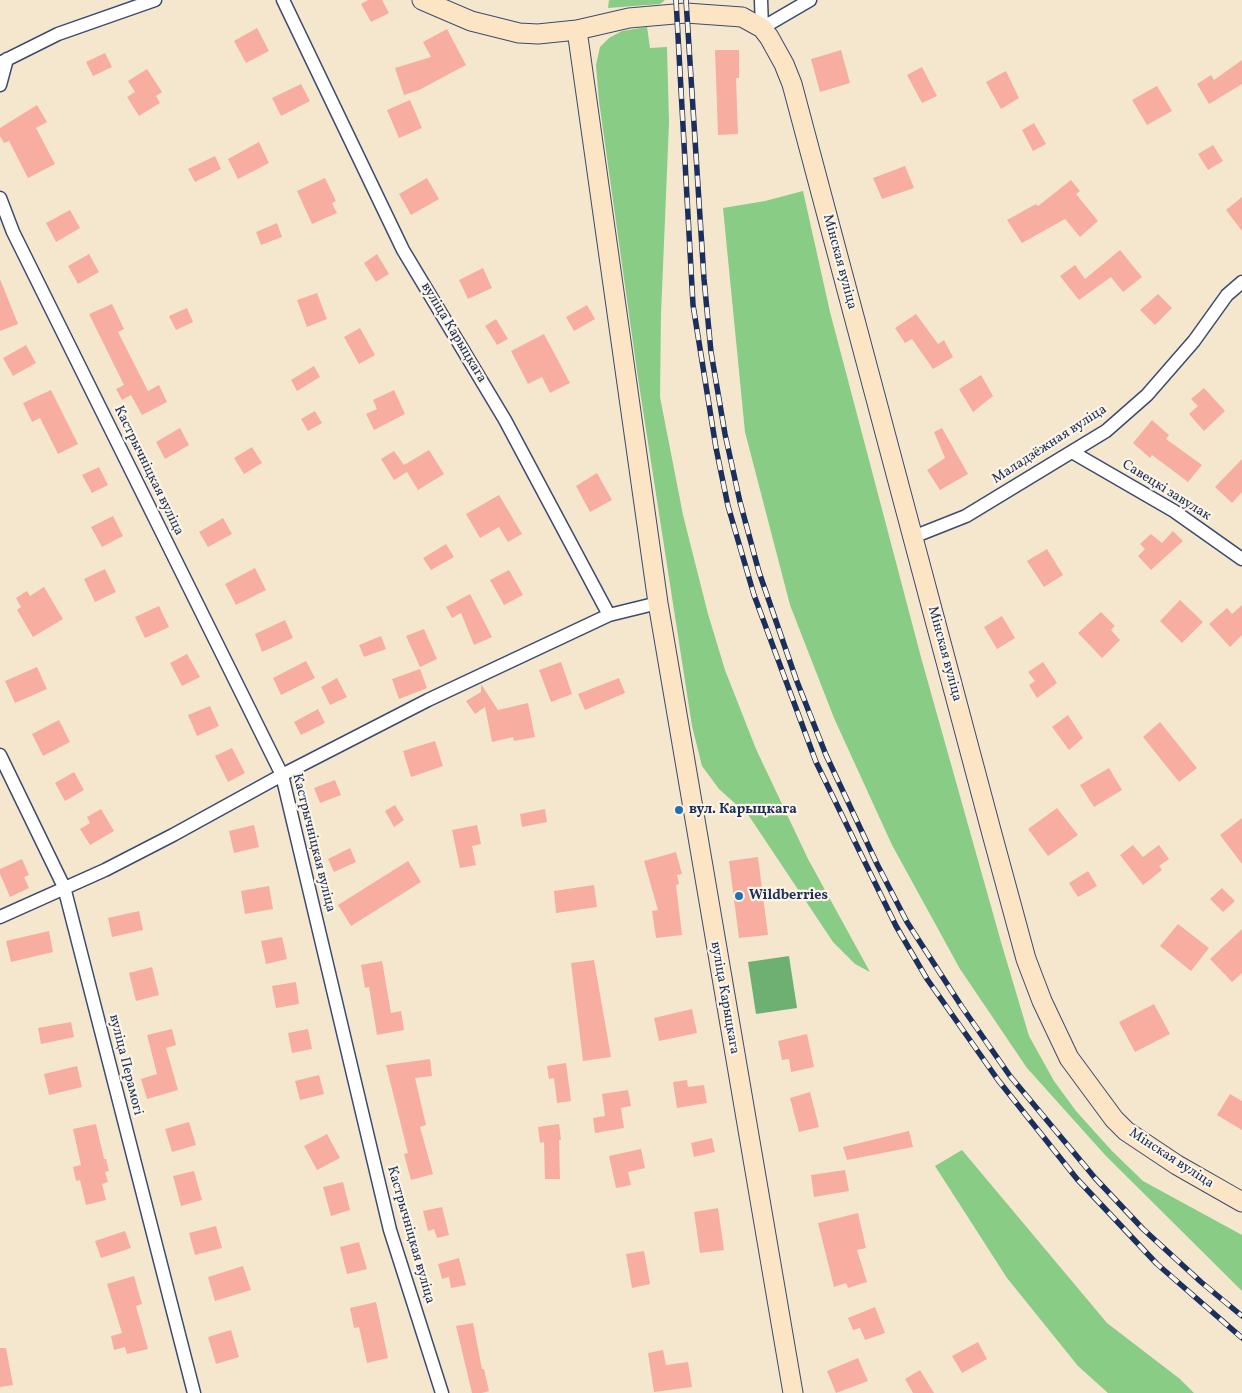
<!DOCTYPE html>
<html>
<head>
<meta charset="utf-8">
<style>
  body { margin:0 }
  canvas { display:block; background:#f4e7cd }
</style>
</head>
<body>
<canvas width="1242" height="1393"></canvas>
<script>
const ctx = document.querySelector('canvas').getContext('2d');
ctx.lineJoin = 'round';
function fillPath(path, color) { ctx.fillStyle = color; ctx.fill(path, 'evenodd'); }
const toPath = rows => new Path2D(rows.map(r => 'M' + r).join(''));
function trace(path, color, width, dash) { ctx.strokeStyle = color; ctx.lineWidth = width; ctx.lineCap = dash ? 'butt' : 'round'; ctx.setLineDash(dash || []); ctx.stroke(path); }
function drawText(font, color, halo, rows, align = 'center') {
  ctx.font = font + ' Vollkorn,serif'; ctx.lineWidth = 4.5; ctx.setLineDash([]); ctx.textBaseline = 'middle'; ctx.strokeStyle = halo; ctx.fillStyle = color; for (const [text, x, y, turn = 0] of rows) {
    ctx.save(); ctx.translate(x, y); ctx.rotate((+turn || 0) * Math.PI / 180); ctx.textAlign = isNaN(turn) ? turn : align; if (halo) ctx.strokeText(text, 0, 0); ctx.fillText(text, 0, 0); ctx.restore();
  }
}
fillPath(toPath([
  [609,0,665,0,660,4,608,8],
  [647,27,650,48,667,47,669,123,661,314,660,397,683,515,708,614,725,670,756,749,808,859,870,972,855,964,833,942,749,816,719,789,702,766,692,726,638,378,599,101,596,65,600,47,609,38,622,31],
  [803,191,830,312,922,661,1001,942,1029,1036,1054,1081,1076,1111,1112,1151,1143,1181,1242,1235,1242,1291,1106,1156,1027,1068,960,969,892,845,834,718,790,605,745,432,723,208,765,201],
  [962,1150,1107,1323,1180,1379,1194,1393,1108,1393,1078,1366,1007,1278,935,1166]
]), '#89cc85');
fillPath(toPath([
  [789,956,797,1008,756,1014,748,962]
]), '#6eb072');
fillPath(toPath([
  [368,0,382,0,389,13,371,22,361,4],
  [257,28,269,51,246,63,234,41],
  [447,29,466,65,419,90,404,95,395,68,431,57,423,42],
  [715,50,739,50,739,78,736,78,738,134,718,135],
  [841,50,850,83,820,92,811,59],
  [105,53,112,67,93,76,86,62],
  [1242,60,1242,84,1209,104,1197,84,1211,75,1214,80],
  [922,67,937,96,922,103,907,75],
  [147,69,162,92,156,96,160,103,139,116,127,97,135,92,128,81],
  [1006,71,1019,98,1001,109,986,82],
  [301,84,310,101,281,116,272,98],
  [1157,86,1172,111,1147,125,1132,100],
  [410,100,422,128,399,138,387,110],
  [37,105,47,122,36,128,55,164,28,178,9,141,4,143,0,136,0,128],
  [1034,123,1046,144,1033,151,1022,130],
  [259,142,269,163,238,179,228,159],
  [1213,145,1223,161,1208,170,1198,154],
  [215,156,221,169,195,182,188,169],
  [905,166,914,188,882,199,873,178],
  [325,178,336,201,332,203,337,213,312,224,297,191],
  [427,178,439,199,411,215,399,194],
  [1071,180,1080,191,1076,194,1098,221,1080,237,1065,219,1022,243,1007,220,1036,204,1038,206],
  [1242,197,1242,231,1226,210],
  [70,210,80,228,56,242,46,223],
  [277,223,282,237,261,245,256,232],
  [1120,250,1142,277,1123,292,1111,277,1079,300,1060,276,1075,265,1085,279],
  [89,254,99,272,78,284,68,266],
  [377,254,389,274,376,282,364,263],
  [483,268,492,288,468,299,459,280],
  [0,279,18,324,0,331],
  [317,293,327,319,307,327,297,300],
  [1158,294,1172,308,1155,325,1140,310],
  [112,304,124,329,118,332,148,391,159,385,167,402,142,415,131,395,122,400,116,389,124,385,89,314],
  [587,305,595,319,574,331,566,317],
  [187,308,193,322,176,330,169,316],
  [916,314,938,344,944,340,953,357,933,369,912,339,905,343,895,328],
  [496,319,508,339,497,345,485,326],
  [360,328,375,355,359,364,344,337],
  [544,334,570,383,550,393,542,377,528,384,511,351],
  [26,345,36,363,13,376,3,358],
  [314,366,320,377,297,391,291,380],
  [981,375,993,396,973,412,959,389],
  [1204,388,1225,411,1204,431,1189,414,1198,406,1191,399],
  [51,390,78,444,58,454,40,418,32,422,23,403],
  [394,390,405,414,374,430,366,414,377,409,373,400],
  [315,411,322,423,308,431,301,419],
  [1152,420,1169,435,1166,439,1202,465,1188,482,1152,455,1150,458,1133,443],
  [180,428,189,445,165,459,156,442],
  [942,428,968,474,940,490,927,470,945,458,934,432],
  [252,447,262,463,244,474,234,458],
  [429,450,444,474,418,490,407,472,394,480,381,459,394,451,404,465],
  [1242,459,1242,492,1232,503,1215,487],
  [99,467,108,485,92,493,82,475],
  [597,473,612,500,590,512,576,486],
  [499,495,522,534,508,542,499,527,480,538,466,514],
  [113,516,123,536,102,547,91,527],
  [223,518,232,534,208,547,199,532],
  [1173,531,1183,541,1151,570,1138,556,1145,549,1140,544,1151,534,1162,543],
  [446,544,454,557,431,570,423,558],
  [1047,549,1063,575,1044,587,1027,561],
  [255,568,266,590,236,605,225,584],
  [105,569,116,592,95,602,84,579],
  [509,570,523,595,504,605,490,580],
  [44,587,63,619,33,637,17,610,21,607,16,598,27,591,30,596],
  [470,594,492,637,474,645,461,613,452,618,446,607],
  [1180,600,1203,622,1182,643,1160,621],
  [1242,605,1242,635,1230,647,1209,624,1227,608,1232,614],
  [159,606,169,627,145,638,135,617],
  [1101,612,1115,626,1111,630,1120,640,1102,658,1078,633],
  [1002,616,1015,638,997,649,984,627],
  [285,620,293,638,262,652,255,634],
  [424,629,437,659,420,667,406,636],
  [381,636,386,649,364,657,359,645],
  [187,654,200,677,182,686,170,663],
  [306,661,315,678,281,695,273,678],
  [561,662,572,694,551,702,539,670],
  [1043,662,1057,683,1037,698,1029,685,1035,681,1028,672],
  [37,667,47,689,15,703,5,681],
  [420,669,427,688,399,699,392,679],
  [337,678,347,697,330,705,321,687],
  [619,678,625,693,585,710,578,694],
  [481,684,498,710,528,703,535,737,514,741,513,737,492,742,485,707,475,714,466,701,481,692],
  [210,706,219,726,197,736,188,715],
  [318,709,325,723,301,735,294,722],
  [1068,715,1083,738,1069,750,1052,727],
  [59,720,70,742,43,756,32,734],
  [1160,722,1197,768,1179,782,1143,737],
  [435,741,443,766,411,777,403,751],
  [232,748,245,773,228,782,215,756],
  [1109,768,1122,790,1094,807,1080,785],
  [74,772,84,790,65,801,55,783],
  [335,780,341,795,320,803,314,788],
  [395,805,404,820,394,827,385,811],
  [1057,808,1078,835,1048,856,1028,829],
  [101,809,114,831,90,845,80,829,90,823,87,817],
  [545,809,547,822,522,827,520,814],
  [1242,818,1242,864,1220,835],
  [254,825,259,847,234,853,229,831],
  [477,825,481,844,472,846,476,865,460,868,452,830],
  [1133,845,1143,857,1159,845,1169,859,1159,866,1162,870,1143,885,1120,855],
  [350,848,356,862,334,872,328,859],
  [676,852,682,874,677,875,679,884,676,885,682,935,656,938,652,911,658,910,644,861],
  [758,857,768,935,739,938,729,861],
  [22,859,29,875,24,877,29,888,10,897,0,874,0,869],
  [408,861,421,882,351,926,338,905],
  [1088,871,1097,886,1078,897,1069,883],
  [594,885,597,907,556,913,554,891],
  [269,886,273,909,245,914,241,891],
  [1222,888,1235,901,1223,912,1210,899],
  [139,911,143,930,112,937,108,918],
  [1178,924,1209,948,1191,971,1160,946],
  [1242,929,1242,973,1232,982,1210,959],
  [49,931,53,952,11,962,6,941],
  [282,937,287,959,266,964,261,941],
  [594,960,611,1057,583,1061,571,963],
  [382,961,391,1013,401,1011,404,1030,377,1035,369,987,365,988,361,965],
  [152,967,159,995,136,1001,129,973],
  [296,982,299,1004,276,1008,272,986],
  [1154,1004,1170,1034,1135,1052,1119,1022],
  [692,1009,697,1033,659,1041,654,1018],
  [71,1022,74,1037,41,1044,38,1028],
  [172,1029,176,1045,166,1048,178,1090,147,1099,141,1079,157,1074,147,1035],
  [308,1029,312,1049,292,1053,288,1033],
  [807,1034,814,1067,791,1072,789,1059,782,1060,778,1041],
  [430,1059,432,1076,415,1078,426,1125,420,1127,433,1174,411,1180,404,1154,408,1153,386,1065],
  [566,1063,571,1101,557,1103,554,1078,549,1079,547,1066],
  [77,1066,82,1087,49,1095,44,1074],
  [319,1075,324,1094,300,1100,295,1081],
  [687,1080,688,1087,704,1085,707,1103,677,1108,673,1082],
  [628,1090,631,1106,621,1108,624,1128,595,1133,593,1118,605,1116,602,1094],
  [810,1092,819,1127,799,1132,790,1098],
  [1230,1094,1242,1101,1242,1130,1217,1115],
  [189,1122,196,1145,172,1152,165,1129],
  [96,1124,104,1159,106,1159,109,1171,105,1172,108,1182,102,1184,106,1200,86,1205,80,1180,76,1181,73,1167,81,1165,73,1129],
  [559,1124,561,1140,559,1140,560,1179,545,1179,544,1142,540,1143,538,1127],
  [909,1131,913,1147,847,1160,843,1147],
  [327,1134,340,1158,317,1170,304,1146],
  [712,1138,715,1152,694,1157,691,1143],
  [641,1149,645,1168,628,1172,631,1185,616,1188,609,1156],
  [845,1170,849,1191,814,1197,811,1175],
  [194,1171,202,1200,181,1206,173,1176],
  [343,1182,350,1210,331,1216,323,1187],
  [442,1207,449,1235,437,1238,434,1229,428,1231,423,1211],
  [718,1208,724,1250,700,1253,694,1212],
  [858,1213,866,1248,857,1250,867,1282,848,1288,846,1283,834,1287,818,1223],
  [216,1226,222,1248,195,1255,189,1233],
  [125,1231,131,1248,101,1258,95,1241],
  [359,1242,367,1269,347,1274,340,1247],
  [644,1251,650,1284,632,1288,626,1254],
  [459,1258,466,1285,451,1288,449,1277,442,1279,438,1264],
  [243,1266,251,1290,215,1301,208,1277],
  [134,1276,142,1304,136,1306,148,1349,127,1354,125,1347,114,1350,111,1336,122,1333,107,1284],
  [376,1302,388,1358,367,1363,359,1327,354,1328,350,1308],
  [875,1307,885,1333,865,1340,860,1328,853,1330,848,1318],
  [473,1323,482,1369,484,1369,489,1391,482,1393,472,1393,456,1326],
  [231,1330,239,1357,216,1364,208,1337],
  [978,1342,987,1359,962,1373,952,1356],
  [0,1348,6,1348,13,1385,0,1387],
  [663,1350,666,1365,688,1362,692,1387,654,1392,648,1353],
  [858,1358,868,1381,836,1393,827,1371],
  [920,1370,934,1393,913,1393,905,1379]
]), '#f7aea1');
const street = toPath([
  [283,0,403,250,505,420,609,615,658,603],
  [761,0,762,28,810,0],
  [0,63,58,34,155,0],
  [0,85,7,59],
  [0,198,13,232,282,775,390,1230,442,1393],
  [1072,452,1174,511,1242,559],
  [913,537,966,516,1106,431,1147,395,1194,341,1227,295,1242,282],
  [0,755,64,887,194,1393],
  [0,917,105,870,173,835,282,775,428,700,609,615]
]);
const secondary = toPath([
  [422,0,471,21,519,33,538,34,577,30,629,18,686,13,742,17,762,28,769,37,784,64,792,84,992,834,1026,959,1042,1001,1069,1058,1114,1119,1126,1131,1177,1165,1242,1202],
  [577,30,658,603,793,1393]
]);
trace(street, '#3c4b6f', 15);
trace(secondary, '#3c4b6f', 21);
trace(street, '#fff', 12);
trace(secondary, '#fce5c4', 19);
const rail = toPath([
  [676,0,693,305,716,448,728,506,754,595,816,762,896,926,927,979,998,1080,1077,1179,1157,1264,1242,1338],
  [686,0,704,279,711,352,725,434,740,502,759,572,796,679,826,755,877,864,907,922,962,1007,1010,1076,1095,1178,1143,1229,1201,1282,1242,1316]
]);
trace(rail, '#1b2f5e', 5.5);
trace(rail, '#fcf5e5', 4, [11]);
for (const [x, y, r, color] of [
  [679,810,5,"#1f6fb2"],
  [739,896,5,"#1f6fb2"]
]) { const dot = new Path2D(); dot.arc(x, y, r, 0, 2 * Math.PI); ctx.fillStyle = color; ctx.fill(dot); trace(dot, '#fcf5e5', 2); }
drawText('14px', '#1b2f5e', '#fcf5e5', [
  ["Мінская вуліца",839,262,75],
  ["вуліца Карыцкага",453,333,59],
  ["Маладзёжная вуліца",1050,445,-33],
  ["Кастрычніцкая вуліца",148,471,64],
  ["Савецкі завулак",1166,491,32],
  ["Мінская вуліца",944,654,75],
  ["Кастрычніцкая вуліца",313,843,76],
  ["вуліца Карыцкага",724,998,80],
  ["вуліца Перамогі",125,1065,76],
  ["Мінская вуліца",1171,1159,33],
  ["Кастрычніцкая вуліца",410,1235,74]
]);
drawText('bold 14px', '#1b2f5e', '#fcf5e5', [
  ["вул. Карыцкага",689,810],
  ["Wildberries",749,896]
], 'left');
</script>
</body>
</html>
